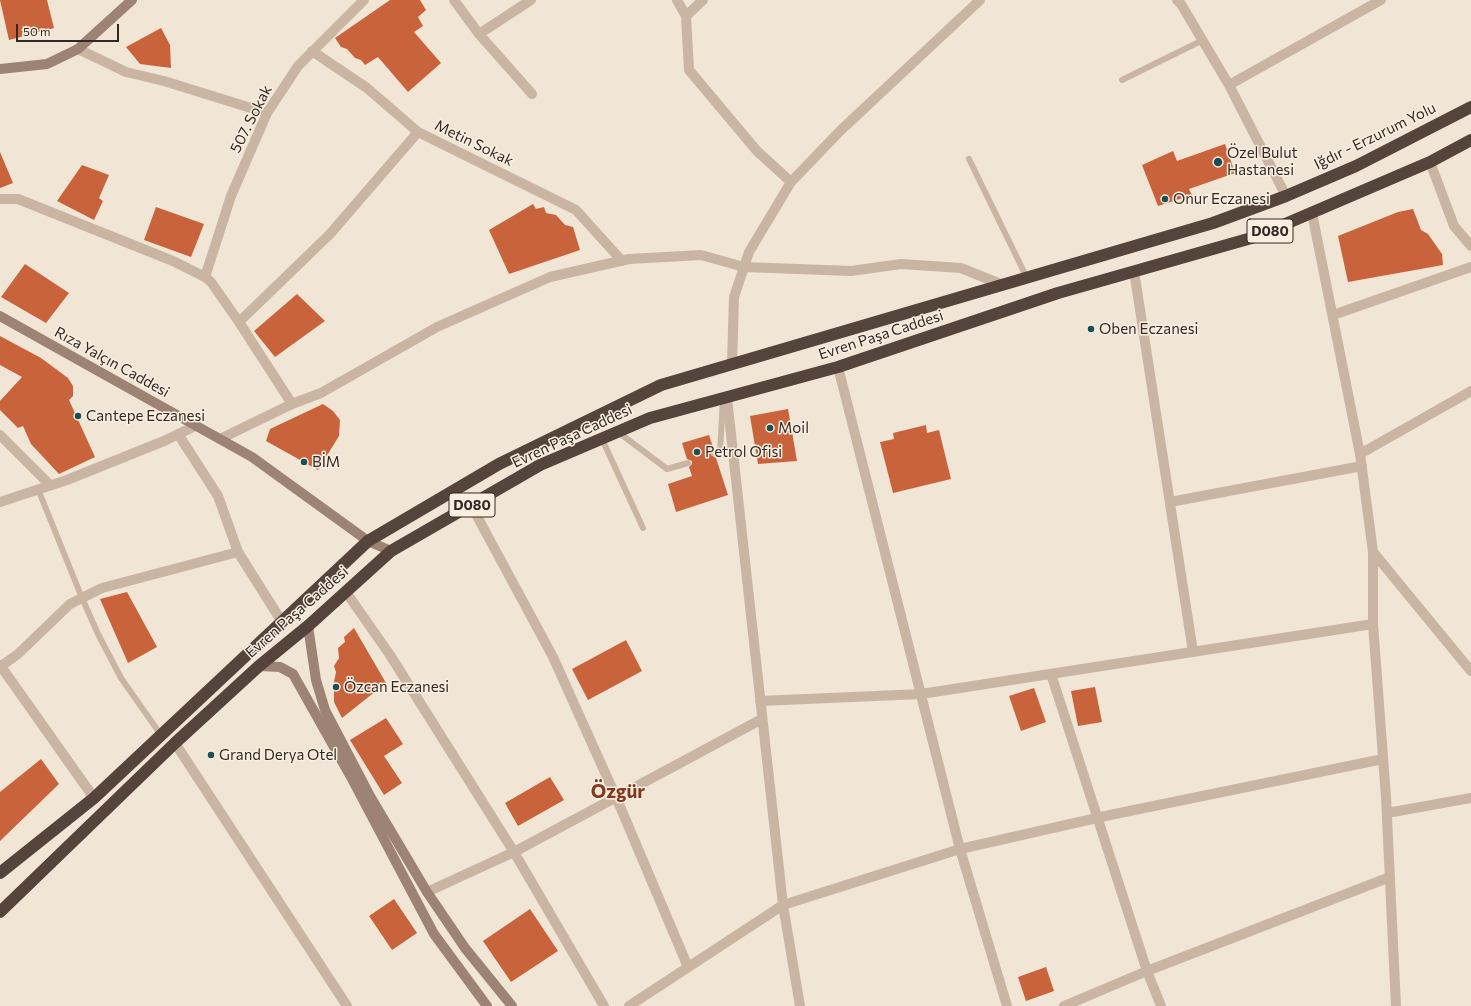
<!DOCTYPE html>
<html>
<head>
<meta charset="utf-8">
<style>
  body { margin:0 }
  #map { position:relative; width:1471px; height:1006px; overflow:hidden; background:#f1e5d5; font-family:Commissioner,sans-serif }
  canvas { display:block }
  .scale { position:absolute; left:16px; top:24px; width:103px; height:18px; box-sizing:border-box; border:2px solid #332924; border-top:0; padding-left:5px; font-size:12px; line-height:14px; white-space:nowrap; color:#332924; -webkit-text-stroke:3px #f9efe1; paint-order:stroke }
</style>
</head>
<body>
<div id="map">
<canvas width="1471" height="1006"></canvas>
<div class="scale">50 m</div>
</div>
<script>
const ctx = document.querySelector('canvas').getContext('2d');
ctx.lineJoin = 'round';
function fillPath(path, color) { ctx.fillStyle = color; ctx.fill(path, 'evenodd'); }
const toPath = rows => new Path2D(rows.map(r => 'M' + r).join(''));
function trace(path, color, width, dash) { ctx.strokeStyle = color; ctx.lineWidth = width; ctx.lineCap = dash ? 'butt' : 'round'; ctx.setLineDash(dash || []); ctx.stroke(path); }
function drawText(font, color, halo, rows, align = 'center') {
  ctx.font = font + ' Commissioner,sans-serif'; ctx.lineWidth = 3; ctx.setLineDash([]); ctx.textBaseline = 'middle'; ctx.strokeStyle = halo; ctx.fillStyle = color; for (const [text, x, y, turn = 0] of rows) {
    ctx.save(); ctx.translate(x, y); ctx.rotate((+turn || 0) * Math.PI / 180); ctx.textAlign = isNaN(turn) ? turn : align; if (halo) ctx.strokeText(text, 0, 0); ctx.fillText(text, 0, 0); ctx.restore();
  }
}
fillPath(toPath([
  [0,0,47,0,54,28,9,40],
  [390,0,420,0,426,10,418,17,423,26,414,32,441,63,408,92,378,57,365,65,361,60,355,58,347,49,341,47,335,38],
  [161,28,170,45,171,68,140,64,126,47],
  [1225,144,1235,173,1189,189,1192,195,1158,206,1142,165,1173,151,1177,161],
  [0,152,13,183,0,188],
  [82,165,109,175,99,198,103,201,94,220,57,201],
  [533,204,536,209,544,207,546,213,556,215,565,225,573,227,580,250,509,274,489,230],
  [156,207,204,224,191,257,144,240],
  [1413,209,1421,230,1428,234,1442,254,1443,265,1348,282,1338,236,1398,212],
  [25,264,69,293,46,323,1,297],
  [297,294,325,321,275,357,254,331],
  [0,336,41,358,68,378,73,386,73,396,69,400,95,457,59,474,31,444,23,426,18,428,0,410,0,401,22,377,0,365],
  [323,404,333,411,340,420,339,436,318,470,266,441,270,429],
  [788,409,797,461,758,464,750,416],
  [926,425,927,433,939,430,951,479,893,493,880,442,894,439,893,433],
  [709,435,714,450,711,455,716,458,728,495,676,512,668,484,692,476,689,467,692,464,692,461,687,459,682,443],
  [127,592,157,647,128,663,100,599],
  [354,628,386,683,342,718,334,702,334,682,336,672,334,666,339,658,338,648,345,642,344,637],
  [626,640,642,671,588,700,572,669],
  [1095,687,1102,722,1078,726,1071,691],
  [1034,688,1046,722,1021,731,1009,696],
  [386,718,403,744,384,756,402,783,384,795,350,740],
  [41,759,59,784,0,841,0,792],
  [550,777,564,800,518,826,505,803],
  [394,899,417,933,392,950,369,916],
  [530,909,558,951,511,982,483,941],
  [1046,967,1054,991,1026,1001,1018,977]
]), '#c9633c');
trace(toPath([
  [1122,80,1203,40],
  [969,159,1027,278],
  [618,432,667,469,688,463],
  [602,439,643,528],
  [715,454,720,452,723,399],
  [38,489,82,598,98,634,121,678,161,735]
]), '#c9b5a2', 6);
trace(toPath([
  [454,0,479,34,531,0],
  [677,0,686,16,689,70,757,151,791,182],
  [1177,0,1181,4,1229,85,1286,196],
  [686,16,703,0],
  [479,34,532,94],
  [78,49,126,72,164,81,267,113],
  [312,51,367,88,418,132,576,210,622,261],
  [1229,85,1381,0],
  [1430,162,1454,226,1471,246],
  [0,199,18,199,173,261,205,277,211,282,239,322,292,404],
  [1312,213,1360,454,1373,552,1373,624,1386,797,1396,1006],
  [1134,271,1193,652],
  [205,277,231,196,267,113,298,66,364,0],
  [1333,315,1471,267],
  [239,322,330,234,418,132],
  [732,364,734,297,749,252,791,182,840,131,980,0],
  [838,367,960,849,1007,1006],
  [727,398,783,905,800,1006],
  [178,434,218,496,238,552,282,622],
  [0,435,50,485],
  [220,439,292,404,321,393,437,327,550,277,629,259,701,255,744,267,851,271,901,264,961,268,1003,285],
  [1360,454,1471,391],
  [0,502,67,480,164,441,195,426],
  [1170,502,1362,466],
  [471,505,553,657,616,797,688,967],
  [1373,552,1471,671],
  [346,592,390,655,514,852,604,1006],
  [0,665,94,798],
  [0,667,18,654,70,604,102,588,238,552],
  [1051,674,1147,971,1161,1006],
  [760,701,921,694,1373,624],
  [175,743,347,1006],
  [1387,813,1471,798],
  [427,892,514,852,762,719],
  [629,1006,783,905,960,849,1110,815,1383,759],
  [1064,1006,1147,971,1390,877]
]), '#c9b5a2', 10);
trace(toPath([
  [0,69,47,64,78,49,132,0],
  [0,316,252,457,368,541,391,551],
  [308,626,316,680,325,710,370,796,427,892,465,948,512,1006],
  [259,666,280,667,293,674,351,777,434,934,487,1006]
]), '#9c8373', 10);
trace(toPath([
  [0,873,94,798,368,541,499,464,661,385,1213,223,1286,196,1356,166,1471,107],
  [0,912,175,743,259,666,308,626,391,551,540,465,650,418,838,367,1058,293,1255,237,1430,162,1471,140]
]), '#54443b', 12);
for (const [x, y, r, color] of [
  [1218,162,5,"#1a4f55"],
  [1165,199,4,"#1a4f55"],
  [1091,329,4,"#1a4f55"],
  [78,416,4,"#1a4f55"],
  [770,428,4,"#1a4f55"],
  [697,452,4,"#1a4f55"],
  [304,462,4,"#1a4f55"],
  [336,687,4,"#1a4f55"],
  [211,755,4,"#1a4f55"]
]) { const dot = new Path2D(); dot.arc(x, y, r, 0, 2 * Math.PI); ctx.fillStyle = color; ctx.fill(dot); trace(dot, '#f9efe1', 1.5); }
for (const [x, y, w] of [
  [1270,231,46],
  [472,505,46]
]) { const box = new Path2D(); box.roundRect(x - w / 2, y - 12, w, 24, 3); ctx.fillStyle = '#f9efe1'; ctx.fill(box); trace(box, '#332924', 1); }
drawText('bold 14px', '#332924', null, [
  ["D080",1270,231],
  ["D080",472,505]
]);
drawText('15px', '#332924', '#f9efe1', [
  ["507. Sokak",251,119,-63],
  ["Iğdır - Erzurum Yolu",1375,136,-26],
  ["Metin Sokak",474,143,26],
  ["Evren Paşa Caddesi",881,335,-18],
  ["Rıza Yalçın Caddesi",112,362,29],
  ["Evren Paşa Caddesi",572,436,-25],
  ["Evren Paşa Caddesi",297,612,-41]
]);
drawText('15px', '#332924', '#f9efe1', [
  ["Özel Bulut",1227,153],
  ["Hastanesi",1227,170],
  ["Onur Eczanesi",1173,199],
  ["Oben Eczanesi",1099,329],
  ["Cantepe Eczanesi",86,416],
  ["Moil",778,428],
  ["Petrol Ofisi",705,452],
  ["BİM",312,462],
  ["Özcan Eczanesi",344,687],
  ["Grand Derya Otel",219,755]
], 'left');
drawText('bold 19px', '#83381c', '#f9efe1', [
  ["Özgür",618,792]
]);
</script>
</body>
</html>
